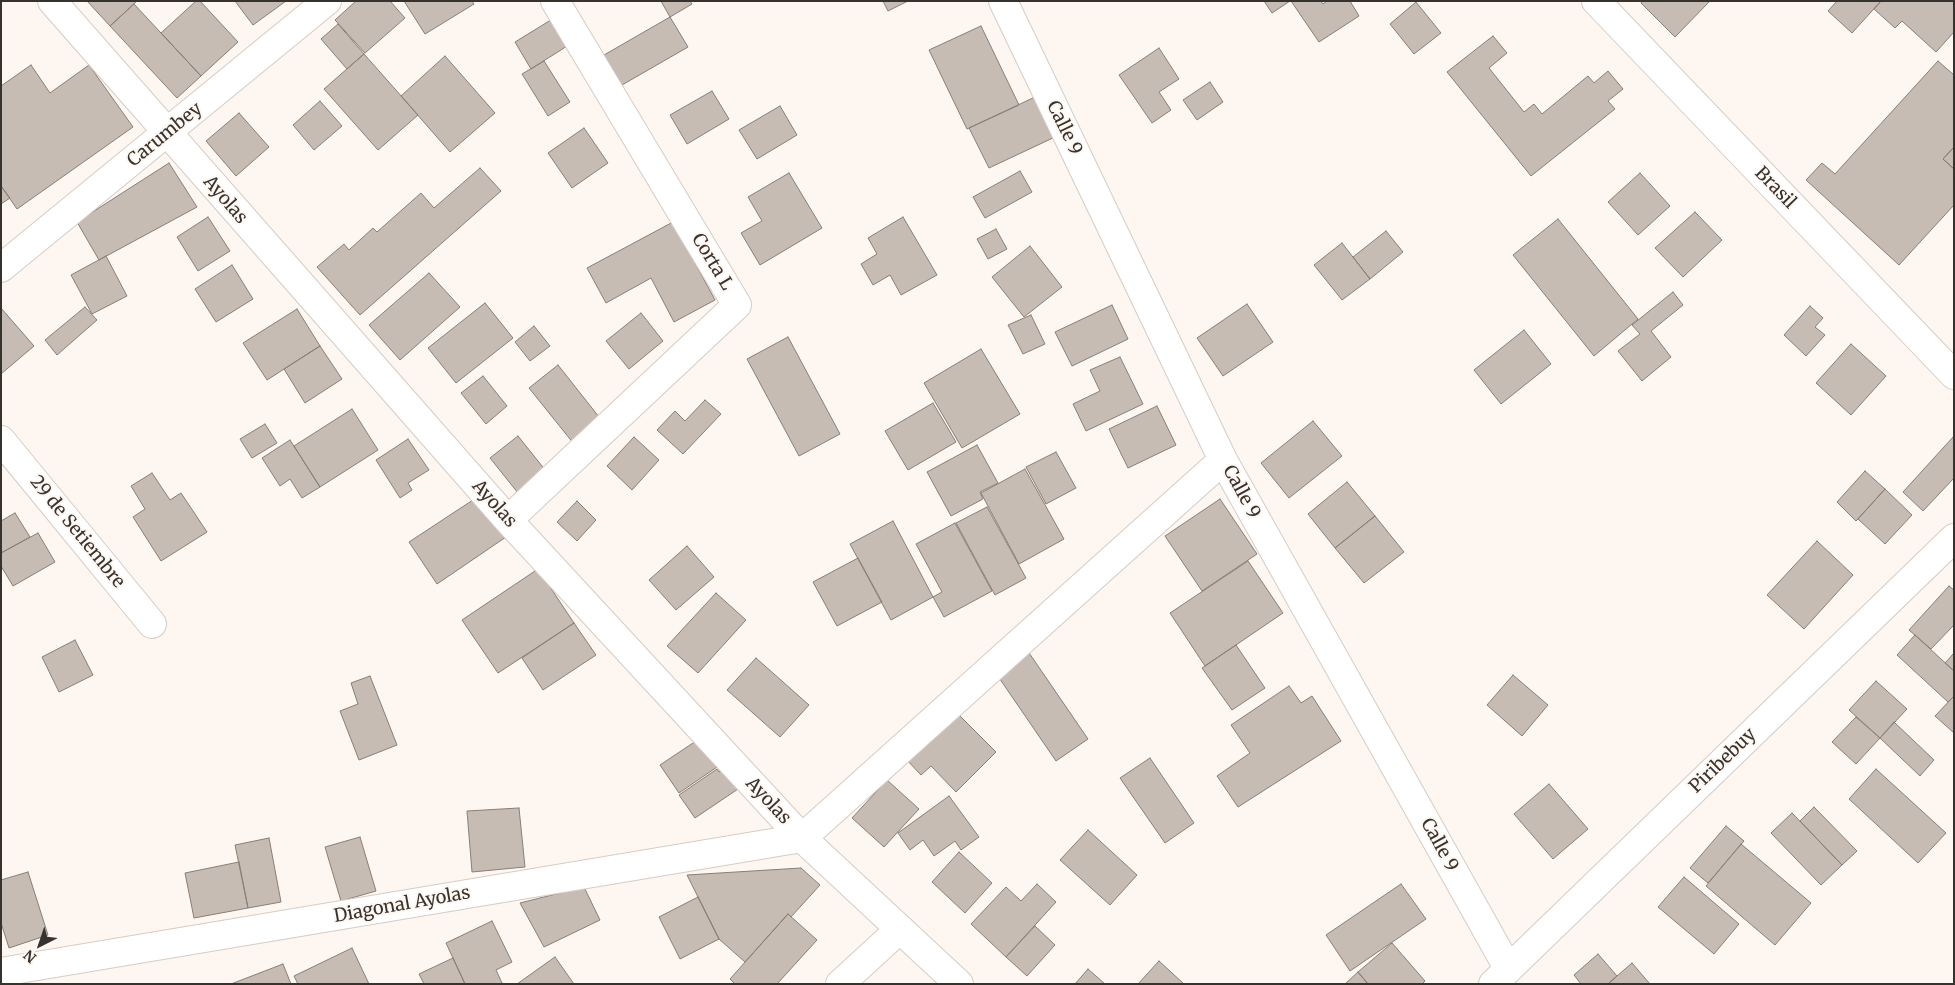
<!DOCTYPE html>
<html>
<head>
<meta charset="utf-8">
<style>
  body { margin:0 }
  #map { position:relative; width:1955px; height:985px; overflow:hidden; background:#fdf6f1; font-family:Merriweather,serif }
  canvas { display:block }
  .frame { position:absolute; inset:0; border:2px solid #36322e; pointer-events:none }
  .north { position:absolute; left:15px; top:920px; width:50px; height:50px; -webkit-text-stroke:4px #fdf6f1; paint-order:stroke; rotate:221deg; font-size:14px; font-weight:700; line-height:20px; text-align:center; color:#36322e }
  .north::after { content:''; display:block; margin:auto; width:18px; height:22px; background:#36322e; clip-path:polygon(50% 0,100% 100%,50% 72%,0 100%) }
</style>
</head>
<body>
<div id="map">
<canvas width="1955" height="985"></canvas>
<div class="frame"></div>
<div class="north">N</div>
</div>
<script>
const ctx = document.querySelector('canvas').getContext('2d');
ctx.lineJoin = 'round';
function fillPath(path, color) { ctx.fillStyle = color; ctx.fill(path, 'evenodd'); }
const toPath = rows => new Path2D(rows.map(r => 'M' + r).join(''));
function trace(path, color, width, dash) { ctx.strokeStyle = color; ctx.lineWidth = width; ctx.lineCap = dash ? 'butt' : 'round'; ctx.setLineDash(dash || []); ctx.stroke(path); }
function drawText(font, color, halo, rows, align = 'center') {
  ctx.font = font + ' Merriweather,serif'; ctx.lineWidth = 4; ctx.setLineDash([]); ctx.textBaseline = 'middle'; ctx.strokeStyle = halo; ctx.fillStyle = color; for (const [text, x, y, turn = 0] of rows) {
    ctx.save(); ctx.translate(x, y); ctx.rotate((+turn || 0) * Math.PI / 180); ctx.textAlign = isNaN(turn) ? turn : align; if (halo) ctx.strokeText(text, 0, 0); ctx.fillText(text, 0, 0); ctx.restore();
  }
}
const building = toPath([
  [87,1,137,1,110,26,87,1],
  [196,1,200,1,238,42,201,76,161,33,196,1],
  [235,1,286,1,253,25,235,1],
  [356,1,390,1,405,18,365,53,335,20,356,1],
  [404,1,472,1,474,4,425,34,404,1],
  [661,1,690,1,692,4,670,17,661,1],
  [883,1,908,1,888,11,883,1],
  [1264,1,1290,1,1272,13,1264,1],
  [1291,1,1321,1,1323,4,1327,1,1350,1,1359,16,1319,42,1291,1],
  [1643,1,1710,1,1675,37,1641,3,1643,1],
  [1837,1,1881,1,1852,33,1828,11,1837,1],
  [1881,1,1954,1,1954,32,1936,52,1902,21,1895,28,1874,9,1881,1],
  [1416,2,1441,33,1414,54,1390,24,1416,2],
  [134,4,201,76,177,98,110,26,134,4],
  [559,15,575,41,531,69,515,42,559,15],
  [670,17,688,47,622,85,604,55,670,17],
  [338,24,364,54,347,69,321,39,338,24],
  [981,26,1019,105,967,129,929,50,981,26],
  [1493,36,1507,53,1489,68,1524,112,1534,104,1542,114,1588,76,1594,83,1608,71,1623,89,1608,101,1615,109,1531,176,1447,72,1493,36],
  [1159,48,1179,79,1159,92,1171,110,1152,123,1119,75,1159,48],
  [364,54,418,115,378,150,324,89,364,54],
  [445,56,495,113,450,152,401,96,445,56],
  [544,61,570,102,548,116,522,74,544,61],
  [1938,61,1954,75,1954,147,1943,159,1954,169,1954,205,1899,265,1806,180,1822,163,1835,174,1938,61],
  [31,65,50,93,89,65,133,127,17,209,1,186,1,86,31,65],
  [1210,82,1223,102,1197,120,1183,100,1210,82],
  [712,91,729,119,687,144,670,115,712,91],
  [1035,97,1055,137,989,168,969,128,1035,97],
  [320,101,342,126,314,150,293,125,320,101],
  [780,106,797,135,757,159,739,130,780,106],
  [239,113,269,147,236,176,206,141,239,113],
  [584,128,608,163,572,188,548,153,584,128],
  [1954,147,1954,169,1943,159,1954,147],
  [169,163,197,207,99,260,77,222,169,163],
  [480,168,501,191,360,315,317,267,344,244,349,250,373,228,377,232,421,193,434,208,480,168],
  [1020,171,1032,192,985,218,973,197,1020,171],
  [789,173,822,228,760,265,741,233,762,221,748,197,789,173],
  [1640,173,1670,206,1638,235,1608,202,1640,173],
  [1,186,10,198,1,204,1,186],
  [1695,212,1722,240,1683,277,1655,248,1695,212],
  [208,217,230,251,198,271,177,237,208,217],
  [903,217,937,275,901,295,890,275,873,285,861,264,877,254,868,238,903,217],
  [1558,219,1638,319,1594,356,1513,255,1558,219],
  [673,222,715,300,674,322,651,278,606,303,587,268,673,222],
  [996,229,1007,249,988,259,977,239,996,229],
  [1386,231,1403,252,1370,279,1353,257,1386,231],
  [1342,243,1370,279,1342,300,1314,265,1342,243],
  [1030,246,1062,287,1024,317,992,277,1030,246],
  [106,256,127,296,92,314,71,275,106,256],
  [232,265,253,299,216,322,195,289,232,265],
  [429,273,460,307,400,360,369,325,429,273],
  [1673,292,1683,305,1651,331,1671,357,1642,381,1618,351,1640,334,1632,325,1673,292],
  [485,303,513,338,456,383,428,348,485,303],
  [1247,304,1273,342,1223,376,1197,338,1247,304],
  [1112,305,1128,339,1072,366,1055,332,1112,305],
  [1810,306,1823,318,1815,327,1825,335,1806,356,1784,335,1810,306],
  [85,307,97,320,57,355,45,340,85,307],
  [1,308,34,346,1,374,1,308],
  [297,309,320,346,267,380,243,343,297,309],
  [641,313,663,341,629,369,606,341,641,313],
  [1031,315,1045,344,1023,354,1008,325,1031,315],
  [534,326,550,346,530,361,515,342,534,326],
  [1524,330,1551,364,1501,404,1474,370,1524,330],
  [788,337,840,434,799,456,747,359,788,337],
  [1851,344,1886,376,1851,415,1816,383,1851,344],
  [320,346,342,379,305,403,284,369,320,346],
  [981,349,1020,414,962,448,924,383,981,349],
  [1120,357,1143,404,1086,431,1073,404,1100,391,1090,370,1120,357],
  [558,365,603,422,574,444,529,388,558,365],
  [483,376,507,406,486,424,461,393,483,376],
  [705,400,721,414,683,454,657,430,675,411,685,421,705,400],
  [933,403,956,442,908,470,885,431,933,403],
  [1157,406,1176,445,1128,468,1109,429,1157,406],
  [352,409,378,450,320,487,294,446,352,409],
  [1313,421,1342,456,1289,498,1261,463,1313,421],
  [265,424,277,443,252,458,240,439,265,424],
  [518,436,546,471,518,493,490,458,518,436],
  [1954,436,1954,478,1923,511,1903,492,1954,436],
  [634,437,659,460,632,490,607,466,634,437],
  [408,439,429,470,408,483,412,490,400,498,376,460,408,439],
  [290,440,320,487,302,498,290,479,280,486,262,458,290,440],
  [977,445,998,483,980,492,983,499,951,516,927,472,977,445],
  [1056,452,1076,488,1046,504,1026,467,1056,452],
  [1025,469,1064,539,1019,564,981,493,1025,469],
  [1865,471,1885,489,1856,521,1837,502,1865,471],
  [152,473,170,500,181,493,207,532,161,561,133,517,145,509,131,486,152,473],
  [1347,482,1375,516,1335,548,1308,514,1347,482],
  [1885,489,1912,515,1885,544,1858,519,1885,489],
  [479,496,506,537,437,584,409,542,479,496],
  [1220,499,1257,554,1202,591,1165,536,1220,499],
  [577,501,596,520,577,541,557,522,577,501],
  [987,507,1026,578,995,595,956,523,987,507],
  [15,513,30,537,1,553,1,521,15,513],
  [1375,516,1404,552,1364,583,1335,548,1375,516],
  [893,521,933,597,891,620,850,544,893,521],
  [955,523,992,591,944,617,933,597,942,592,916,544,955,523],
  [38,533,55,562,13,586,1,566,1,553,38,533],
  [1817,541,1853,575,1804,629,1767,595,1817,541],
  [687,546,714,577,676,610,649,580,687,546],
  [858,558,882,602,837,626,813,582,858,558],
  [1248,561,1283,613,1205,666,1170,613,1248,561],
  [538,569,574,623,498,673,462,620,538,569],
  [1949,586,1954,590,1954,625,1931,649,1909,630,1949,586],
  [716,593,746,620,698,673,667,646,716,593],
  [574,623,596,655,543,690,522,658,574,623],
  [1915,635,1954,671,1954,696,1948,702,1897,655,1915,635],
  [75,640,93,675,59,692,42,657,75,640],
  [1236,645,1265,688,1232,710,1202,668,1236,645],
  [1025,647,1088,739,1056,761,993,669,1025,647],
  [1954,653,1954,671,1945,663,1954,653],
  [756,658,809,705,780,737,727,690,756,658],
  [1513,675,1548,705,1522,736,1487,705,1513,675],
  [370,676,397,745,359,760,340,711,358,704,351,683,370,676],
  [1876,681,1907,709,1880,738,1849,710,1876,681],
  [1289,686,1301,703,1312,696,1341,741,1238,807,1217,776,1250,753,1231,725,1289,686],
  [1954,696,1954,733,1935,716,1954,696],
  [954,710,996,752,956,792,931,766,921,775,905,758,954,710],
  [1856,717,1880,738,1856,764,1832,742,1856,717],
  [1894,722,1934,760,1920,776,1880,738,1894,722],
  [699,739,717,767,679,793,660,765,699,739],
  [1150,758,1194,823,1165,843,1120,778,1150,758],
  [724,768,738,789,695,818,679,795,717,769,719,772,724,768],
  [1876,769,1946,833,1918,863,1849,799,1876,769],
  [887,780,919,809,884,847,852,818,887,780],
  [1549,784,1588,829,1553,859,1514,814,1549,784],
  [949,796,979,837,961,850,955,841,934,856,923,840,910,850,898,833,949,796],
  [1814,807,1857,851,1842,865,1800,821,1814,807],
  [519,808,525,867,472,872,467,811,519,808],
  [1792,813,1842,865,1821,885,1771,833,1792,813],
  [1726,826,1744,841,1708,883,1690,868,1726,826],
  [1088,830,1137,875,1110,905,1060,860,1088,830],
  [360,837,376,891,341,901,325,847,360,837],
  [269,838,281,902,248,908,235,845,269,838],
  [1741,844,1811,903,1775,945,1706,886,1741,844],
  [959,852,992,883,965,913,932,882,959,852],
  [239,862,248,908,194,918,185,873,239,862],
  [801,868,820,885,791,917,788,914,745,962,719,939,687,875,801,868],
  [28,872,48,935,9,948,1,923,1,880,28,872],
  [1684,877,1739,924,1714,954,1658,907,1684,877],
  [1037,884,1056,902,1006,957,971,924,1006,887,1021,901,1037,884],
  [1401,884,1426,919,1350,971,1326,935,1401,884],
  [584,887,600,920,544,947,520,903,584,887],
  [698,897,719,939,680,959,659,917,698,897],
  [788,914,817,940,777,984,735,984,730,979,788,914],
  [492,921,512,962,496,970,502,983,499,984,465,984,446,943,492,921],
  [1035,926,1055,945,1027,976,1006,957,1035,926],
  [1392,943,1425,981,1422,984,1368,984,1358,972,1392,943],
  [352,948,369,984,298,984,294,976,352,948],
  [1598,954,1617,976,1608,984,1581,984,1574,975,1598,954],
  [555,957,574,984,517,984,555,957],
  [453,958,465,984,424,984,419,974,453,958],
  [1159,961,1184,984,1138,984,1159,961],
  [1632,963,1650,984,1608,984,1617,976,1632,963],
  [283,964,291,984,231,984,283,964],
  [1088,969,1105,984,1075,984,1088,969],
  [1358,972,1368,984,1345,984,1358,972]
]);
fillPath(building, '#c7bcb4');
trace(building, '#887e76', 1);
const street = toPath([
  [52,1,508,520,802,838,1223,460],
  [1003,1,1223,460,1508,968],
  [1596,1,1954,375],
  [1,268,327,1],
  [1,440,152,624],
  [508,520,737,305,555,1],
  [840,984,900,929],
  [1493,984,1954,538]
]);
const secondary = toPath([
  [1,972,802,838,959,984]
]);
trace(street, '#d7ccc3', 30);
trace(secondary, '#d7ccc3', 30);
trace(street, '#fff', 28);
trace(secondary, '#fff', 28);
drawText('18px', '#36322e', '#fdf6f1', [
  ["Calle 9",1064,128,64],
  ["Carumbey",165,135,-39],
  ["Brasil",1775,188,46],
  ["Ayolas",225,200,49],
  ["Corta L",712,262,59],
  ["Calle 9",1241,492,61],
  ["Ayolas",494,504,48],
  ["29 de Setiembre",77,532,51],
  ["Piribebuy",1723,761,-44],
  ["Ayolas",768,801,47],
  ["Calle 9",1439,845,61],
  ["Diagonal Ayolas",402,905,-10]
]);
</script>
</body>
</html>
